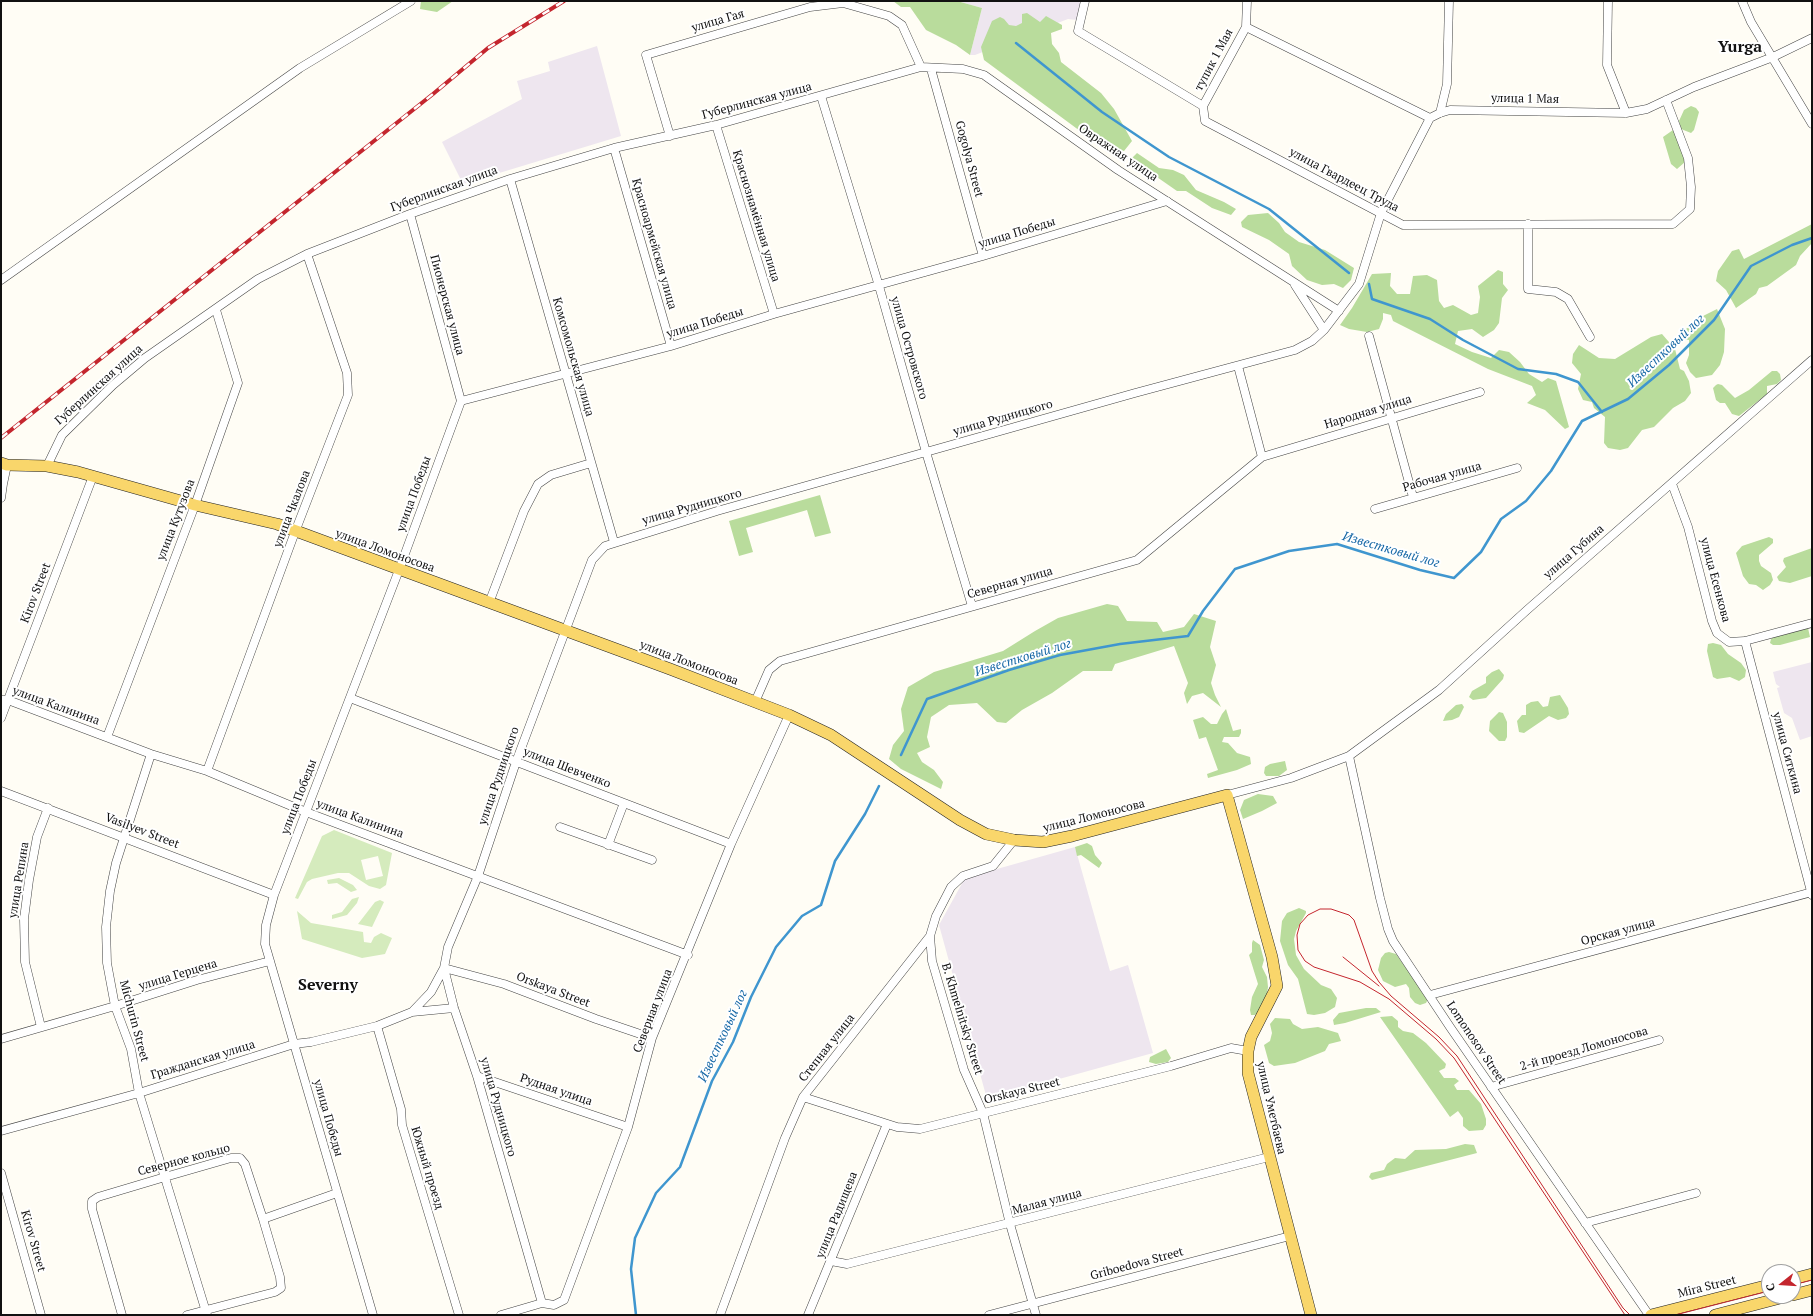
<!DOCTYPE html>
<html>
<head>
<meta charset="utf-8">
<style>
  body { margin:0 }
  #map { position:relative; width:1813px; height:1316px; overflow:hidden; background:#fffdf5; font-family:"PT Serif",serif }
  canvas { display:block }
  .frame { position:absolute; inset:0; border:2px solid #111; pointer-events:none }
  .north { position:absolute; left:1761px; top:1264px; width:40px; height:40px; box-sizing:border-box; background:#fff; border:1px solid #a0a0a0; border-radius:50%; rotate:253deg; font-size:11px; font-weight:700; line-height:16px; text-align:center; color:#111 }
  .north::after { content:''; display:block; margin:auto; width:14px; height:18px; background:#c4262e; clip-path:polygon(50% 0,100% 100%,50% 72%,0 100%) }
</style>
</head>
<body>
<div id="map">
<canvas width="1813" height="1316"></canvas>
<div class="frame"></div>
<div class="north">С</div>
</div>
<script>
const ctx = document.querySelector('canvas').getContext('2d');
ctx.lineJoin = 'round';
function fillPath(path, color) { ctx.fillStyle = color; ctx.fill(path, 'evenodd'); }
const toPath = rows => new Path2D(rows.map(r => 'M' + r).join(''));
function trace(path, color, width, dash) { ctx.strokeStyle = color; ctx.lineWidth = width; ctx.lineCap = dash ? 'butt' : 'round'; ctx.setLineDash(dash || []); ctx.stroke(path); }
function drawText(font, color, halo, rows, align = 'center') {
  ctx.font = font + ' "PT Serif",serif'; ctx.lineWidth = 4; ctx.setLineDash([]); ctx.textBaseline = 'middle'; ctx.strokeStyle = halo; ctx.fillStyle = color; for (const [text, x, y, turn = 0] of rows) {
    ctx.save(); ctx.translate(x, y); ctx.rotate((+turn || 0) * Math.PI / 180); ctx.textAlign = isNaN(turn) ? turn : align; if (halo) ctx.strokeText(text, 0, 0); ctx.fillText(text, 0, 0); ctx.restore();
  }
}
fillPath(toPath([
  [957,1,1081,1,1077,20,1068,19,975,55,970,55,982,8],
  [597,46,621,136,463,184,442,142,522,99,517,81,550,71,548,62],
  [1812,662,1812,736,1800,740,1792,718,1784,713,1777,688,1780,687,1776,684,1773,672],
  [1075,847,1110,971,1128,965,1153,1053,987,1099,939,925,965,878]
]), '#eee6ef');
fillPath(toPath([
  [334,830,392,853,386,885,380,889,369,886,349,873,338,873,312,879,307,882,298,899,295,898,322,836],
  [378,856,383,876,366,880,361,860],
  [339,878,353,885,357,890,351,892,337,883,328,884,327,880],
  [359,897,357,903,347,915,332,919,332,915,342,912,352,899],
  [380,900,384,902,372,927,358,924,375,902],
  [297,911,311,923,363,932,364,942,371,943,374,937,381,933,392,938,385,954,362,958,302,939]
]), '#d5ebbd');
fillPath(toPath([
  [421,1,453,1,437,12,420,9],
  [893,1,957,1,982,8,970,55,956,45,926,30,910,7,901,7],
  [1027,13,1040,22,1046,16,1062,25,1062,29,1051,33,1052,44,1059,53,1061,62,1101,93,1114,109,1132,141,1124,151,1099,145,984,60,981,47,992,21,1000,17,1004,19,1009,25,1016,26,1022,23,1022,14],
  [1691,106,1696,108,1699,112,1694,130,1691,133,1681,129,1679,121,1684,110],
  [1673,130,1680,143,1685,162,1677,169,1671,164,1663,137],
  [1137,153,1159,168,1173,170,1184,175,1196,190,1224,202,1236,209,1231,215,1212,208,1186,191,1177,191,1131,159],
  [1268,213,1279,223,1285,232,1299,242,1325,250,1354,268,1351,280,1343,288,1334,284,1322,285,1307,280,1292,266,1289,254,1269,240,1242,227,1241,222,1248,215],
  [1812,224,1812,243,1800,256,1796,265,1767,286,1759,288,1756,294,1736,308,1726,290,1716,281,1718,271,1732,251,1739,249,1744,259],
  [1498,270,1503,272,1503,284,1508,290,1502,298,1499,323,1494,330,1483,337,1472,329,1458,331,1455,344,1472,352,1491,358,1499,350,1509,352,1520,362,1529,374,1542,382,1548,378,1556,381,1569,427,1565,429,1545,410,1527,403,1536,395,1532,386,1488,369,1393,321,1391,315,1383,313,1383,319,1379,329,1367,332,1349,329,1340,325,1352,308,1372,274,1391,273,1390,286,1397,294,1410,294,1413,276,1427,275,1437,280,1439,301,1444,308,1453,305,1471,315,1478,313,1480,297,1478,286],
  [1717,309,1725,329,1724,352,1720,365,1712,375,1696,378,1690,372,1686,363,1689,355,1689,340,1683,339,1683,332,1695,320],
  [1662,334,1675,349,1680,369,1684,371,1689,381,1691,393,1685,401,1673,408,1654,427,1642,430,1628,448,1620,450,1608,448,1604,443,1605,417,1594,408,1592,402,1583,400,1578,389,1581,374,1572,363,1573,354,1579,345,1599,358,1615,359,1651,337],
  [1772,371,1777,371,1780,374,1781,380,1777,384,1767,386,1767,394,1739,416,1732,414,1725,403,1720,403,1716,400,1713,388,1716,385,1718,384,1722,385,1735,398,1749,390],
  [820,495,831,533,815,537,807,510,746,528,753,552,739,556,729,521],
  [1769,537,1773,539,1773,543,1759,555,1759,561,1761,566,1771,573,1773,580,1770,585,1763,590,1756,585,1749,584,1743,576,1736,553,1742,546],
  [1812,548,1812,576,1790,583,1779,581,1777,577,1786,567,1783,561,1784,558],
  [1107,604,1118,606,1127,621,1157,622,1163,632,1184,627,1194,614,1216,621,1210,647,1216,665,1211,683,1215,695,1221,707,1203,693,1192,696,1187,704,1184,693,1188,683,1174,646,1115,664,1112,671,1083,671,1052,693,1022,710,1006,723,997,722,977,703,949,705,931,717,927,737,930,747,917,753,922,762,934,770,943,782,941,789,901,769,889,759,893,745,904,731,901,709,908,687,934,672,1003,651,1035,631,1058,618],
  [1808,628,1810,637,1780,645,1773,645,1770,643,1771,639,1776,636],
  [1713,643,1721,645,1728,654,1741,663,1746,670,1745,677,1739,681,1730,677,1717,679,1713,677,1707,651,1708,644],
  [1499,669,1504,675,1503,679,1486,698,1473,700,1469,697,1472,691,1486,683,1486,677,1492,672],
  [1560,695,1568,708,1569,714,1566,718,1558,720,1549,716,1524,733,1519,732,1517,721,1522,715,1526,715,1526,705,1531,702,1538,701,1543,707,1548,706,1550,697],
  [1462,704,1464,707,1459,717,1452,720,1443,721,1446,714,1456,705],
  [1226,709,1233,731,1241,729,1241,733,1239,737,1224,737,1222,742,1228,743,1237,753,1250,757,1251,764,1237,770,1208,778,1207,774,1218,770,1206,737,1199,739,1193,720,1203,717,1211,724,1217,724,1222,714],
  [1499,712,1503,713,1507,722,1507,737,1505,741,1499,741,1489,731,1490,721],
  [1285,761,1287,770,1279,776,1266,776,1264,773,1265,767,1270,764],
  [1258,794,1273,796,1277,803,1262,811,1243,819,1240,810,1244,800],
  [1087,843,1092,846,1095,855,1102,863,1099,868,1081,855,1077,856,1075,847],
  [1299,908,1306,911,1306,913,1296,931,1294,939,1296,955,1304,969,1321,985,1331,989,1337,998,1335,1007,1325,1013,1314,1015,1307,1014,1298,979,1288,965,1280,941,1282,921,1287,913],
  [1253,940,1260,945,1264,960,1262,967,1267,977,1268,987,1267,994,1258,1012,1255,1015,1251,1015,1250,1010,1252,997,1258,984,1249,955,1252,952,1252,943],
  [1389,952,1396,954,1428,999,1426,1003,1420,1005,1415,1003,1410,997,1409,988,1406,984,1395,987,1383,981,1378,970,1381,958,1385,953],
  [1366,1008,1376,1008,1381,1012,1345,1023,1334,1025,1333,1020,1339,1013],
  [1392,1016,1398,1021,1398,1027,1403,1031,1413,1033,1426,1043,1446,1064,1445,1068,1439,1071,1444,1078,1455,1078,1459,1081,1454,1085,1457,1090,1469,1090,1481,1104,1486,1119,1486,1125,1483,1130,1469,1131,1463,1126,1463,1118,1458,1111,1450,1117,1380,1017],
  [1275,1018,1290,1019,1293,1024,1302,1029,1318,1027,1338,1033,1341,1041,1329,1044,1325,1051,1295,1063,1274,1066,1269,1063,1264,1045,1270,1041,1272,1033,1270,1024],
  [1166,1049,1171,1058,1168,1062,1156,1064,1149,1062,1150,1057],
  [1465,1144,1474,1145,1477,1153,1372,1180,1369,1177,1371,1173,1384,1170,1387,1164,1395,1158,1405,1159,1415,1150,1446,1149]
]), '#b9dc9c');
trace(toPath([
  [1016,43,1102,112,1169,157,1269,209,1349,273],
  [1369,284,1372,299,1430,319,1463,340,1518,369,1556,374,1578,382,1602,412],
  [901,755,927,699,1009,670,1060,655,1120,644,1188,636,1203,611,1235,569,1289,551,1337,544,1420,570,1454,578,1481,552,1501,519,1526,501,1551,471,1582,421,1628,399,1669,365,1714,320,1751,266,1792,245,1812,238],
  [636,1315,631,1269,635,1238,656,1193,680,1167,712,1081,733,1042,751,997,776,947,802,916,821,905,835,861,865,814,879,786]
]), '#3f96cf', 2.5);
const minor = toPath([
  [1085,1,1078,31,1203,106,1205,121,1403,225,1673,224,1690,209,1691,187,1688,158,1666,100],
  [1608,1,1607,65,1626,113],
  [1742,1,1751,22,1812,124],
  [1246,27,1430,118],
  [931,69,983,256],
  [821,96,879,286,926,452,972,606],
  [1203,106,1246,27,1247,1],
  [1440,113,1447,84,1449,1],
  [1430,118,1440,113,1450,110,1626,113,1647,109,1694,87,1773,57,1812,38],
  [716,125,774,314],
  [670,136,646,55,810,7,843,3,889,16,902,25,921,67],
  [614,148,671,346],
  [510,179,614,542],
  [410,214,461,401],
  [1528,224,1528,289,1556,292,1568,299,1590,337],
  [1,280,300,68,411,1],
  [1295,285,1324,330],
  [1369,336,1413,497],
  [1238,366,1262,457],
  [47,466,62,435,113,385,145,358,258,279,307,254,410,214,510,179,614,148,716,125,921,67,963,69,984,75,1118,170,1339,311],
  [1672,484,1688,527,1712,621,1717,633,1729,642,1745,641,1812,623],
  [1,485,3,484,7,465],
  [1,498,3,484],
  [1375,509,1517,468],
  [489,603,524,511,538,484,551,475,591,463],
  [1745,641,1812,895],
  [350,698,731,844],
  [1,700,8,700,151,754,207,771,306,812,688,955],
  [755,702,769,670,780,661,1137,560,1262,457,1480,392],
  [1,718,93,476],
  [107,737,195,505,238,383,216,310],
  [151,754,116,863,110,891,106,927,107,963,115,1006,131,1049,139,1093,207,1315],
  [1349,756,1380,898,1388,929,1393,941,1450,1027,1649,1315],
  [207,771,295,532,348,395,347,373,307,254],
  [1,791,274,895],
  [1227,795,1291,778,1349,756,1439,690,1527,610,1812,360],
  [560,827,652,860],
  [608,845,624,803],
  [930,936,932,961,964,1070,983,1113,1010,1224,1036,1315],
  [1430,995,1812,892],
  [412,1012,431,992,444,968,504,984,596,1019,652,1038],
  [377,1026,401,1109,402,1125,459,1315],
  [41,1027,25,962,24,919,29,880,37,837,48,808],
  [1,1039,115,1006,197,980,270,961],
  [477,1076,628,1127],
  [1491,1087,1659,1040],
  [803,1097,897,1127,920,1129,1171,1066,1231,1048,1248,1051],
  [1,1131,139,1093,294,1044,311,1042,377,1026,412,1012,454,1008],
  [1,1173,41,1315],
  [263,1219,337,1193],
  [1585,1223,1696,1193],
  [831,1261,847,1264,1269,1157],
  [542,1303,477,1076,454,1008,444,968,448,947,478,876,516,762,592,560,605,546,717,511,1135,393,1295,350,1312,341,1324,330,1359,284,1381,213,1430,118],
  [122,1315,92,1209,92,1201,98,1197,165,1177,231,1158,240,1158,245,1164,263,1219,280,1277,281,1288,275,1292,187,1315],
  [373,1315,265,944,266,925,274,895,399,570,461,401,671,346,774,314,983,256,1167,201],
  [501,1315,542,1303,554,1305,564,1300,628,1127,652,1038,731,844,789,715],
  [720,1315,785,1138,803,1097,930,936,936,916,951,887,963,876,993,866,1014,840],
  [808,1315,887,1124],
  [989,1315,1290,1236]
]);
const major = toPath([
  [1,463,7,465,47,466,78,472,195,505,277,524,670,669,789,715,831,735,960,820,986,834,1014,840,1043,842,1072,836,1227,795,1272,957,1277,986,1251,1037,1248,1051,1248,1073,1311,1315],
  [1793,1279,1812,1274],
  [1793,1295,1812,1290],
  [1651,1315,1769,1285],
  [1715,1315,1788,1296]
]);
trace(minor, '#444', 9);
trace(major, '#222', 12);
trace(minor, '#fff', 8);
trace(major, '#f9d66b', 11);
trace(toPath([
  [1343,957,1379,986],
  [1793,1285,1812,1280],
  [1625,1315,1454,1058,1436,1039,1389,999,1360,982,1314,967,1305,961,1298,950,1297,935,1300,924,1308,915,1320,909,1331,909,1349,915,1354,920,1372,971,1379,982,1391,996,1439,1037,1457,1056,1623,1308,1630,1315],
  [1675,1315,1769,1291]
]), '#c4262e', 1);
const rail = toPath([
  [1,438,433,94,488,48,564,1]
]);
trace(rail, '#c4262e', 4);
trace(rail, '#fff', 2.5, [8]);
drawText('12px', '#111', '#fff', [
  ["улица Гая",718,21,-16],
  ["тупик 1 Мая",1214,60,-62],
  ["улица 1 Мая",1525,99,1],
  ["Губерлинская улица",757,101,-15],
  ["Овражная улица",1118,153,34],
  ["Gogolya Street",969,159,75],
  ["улица Гвардеец Труда",1344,180,28],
  ["Губерлинская улица",444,189,-20],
  ["Краснознамённая улица",756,216,73],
  ["улица Победы",1017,233,-17],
  ["Красноармейская улица",654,244,74],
  ["Пионерская улица",447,305,75],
  ["улица Победы",705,323,-17],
  ["улица Островского",909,348,74],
  ["Комсомольская улица",573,357,74],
  ["Губерлинская улица",99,385,-42],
  ["Народная улица",1368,412,-17],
  ["улица Рудницкого",1003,418,-16],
  ["Рабочая улица",1442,477,-16],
  ["улица Победы",414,494,-70],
  ["улица Рудницкого",692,507,-16],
  ["улица Чкалова",292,509,-69],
  ["улица Кутузова",176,520,-69],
  ["улица Ломоносова",385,551,20],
  ["улица Губина",1574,552,-41],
  ["улица Есенкова",1715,580,75],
  ["Северная улица",1010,583,-16],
  ["Kirov Street",36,593,-69],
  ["улица Ломоносова",689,663,21],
  ["улица Калинина",56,706,20],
  ["улица Ситкина",1787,753,75],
  ["улица Шевченко",567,768,21],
  ["улица Рудницкого",499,776,-71],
  ["улица Победы",299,797,-69],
  ["улица Ломоносова",1094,816,-14],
  ["улица Калинина",360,819,20],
  ["Vasilyev Street",142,831,21],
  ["улица Репина",19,880,-81],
  ["Орская улица",1618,932,-15],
  ["улица Герцена",178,975,-17],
  ["Orskaya Street",553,990,21],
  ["Северная улица",653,1011,-69],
  ["B. Khmelnitsky Street",962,1019,73],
  ["Michurin Street",134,1021,75],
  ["Lomonosov Street",1476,1043,56],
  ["Степная улица",827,1048,-52],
  ["2-й проезд Ломоносова",1584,1049,-16],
  ["Гражданская улица",203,1060,-17],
  ["Рудная улица",556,1090,19],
  ["Orskaya Street",1022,1091,-14],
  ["улица Рудницкого",498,1107,74],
  ["улица Уметбаева",1271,1108,77],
  ["улица Победы",328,1118,74],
  ["Северное кольцо",184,1160,-15],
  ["Южный проезд",427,1168,73],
  ["Малая улица",1047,1202,-15],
  ["улица Радищева",837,1215,-68],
  ["Kirov Street",33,1241,74],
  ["Griboedova Street",1137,1264,-15],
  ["Mira Street",1707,1287,-14]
]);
drawText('italic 13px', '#1768a6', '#fff', [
  ["Известковый лог",1666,351,-43],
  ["Известковый лог",1391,550,16],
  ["Известковый лог",1023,658,-17],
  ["Известковый лог",723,1036,-65]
]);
drawText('bold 16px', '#111', '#fff', [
  ["Yurga",1740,47],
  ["Severny",328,985]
]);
</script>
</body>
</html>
